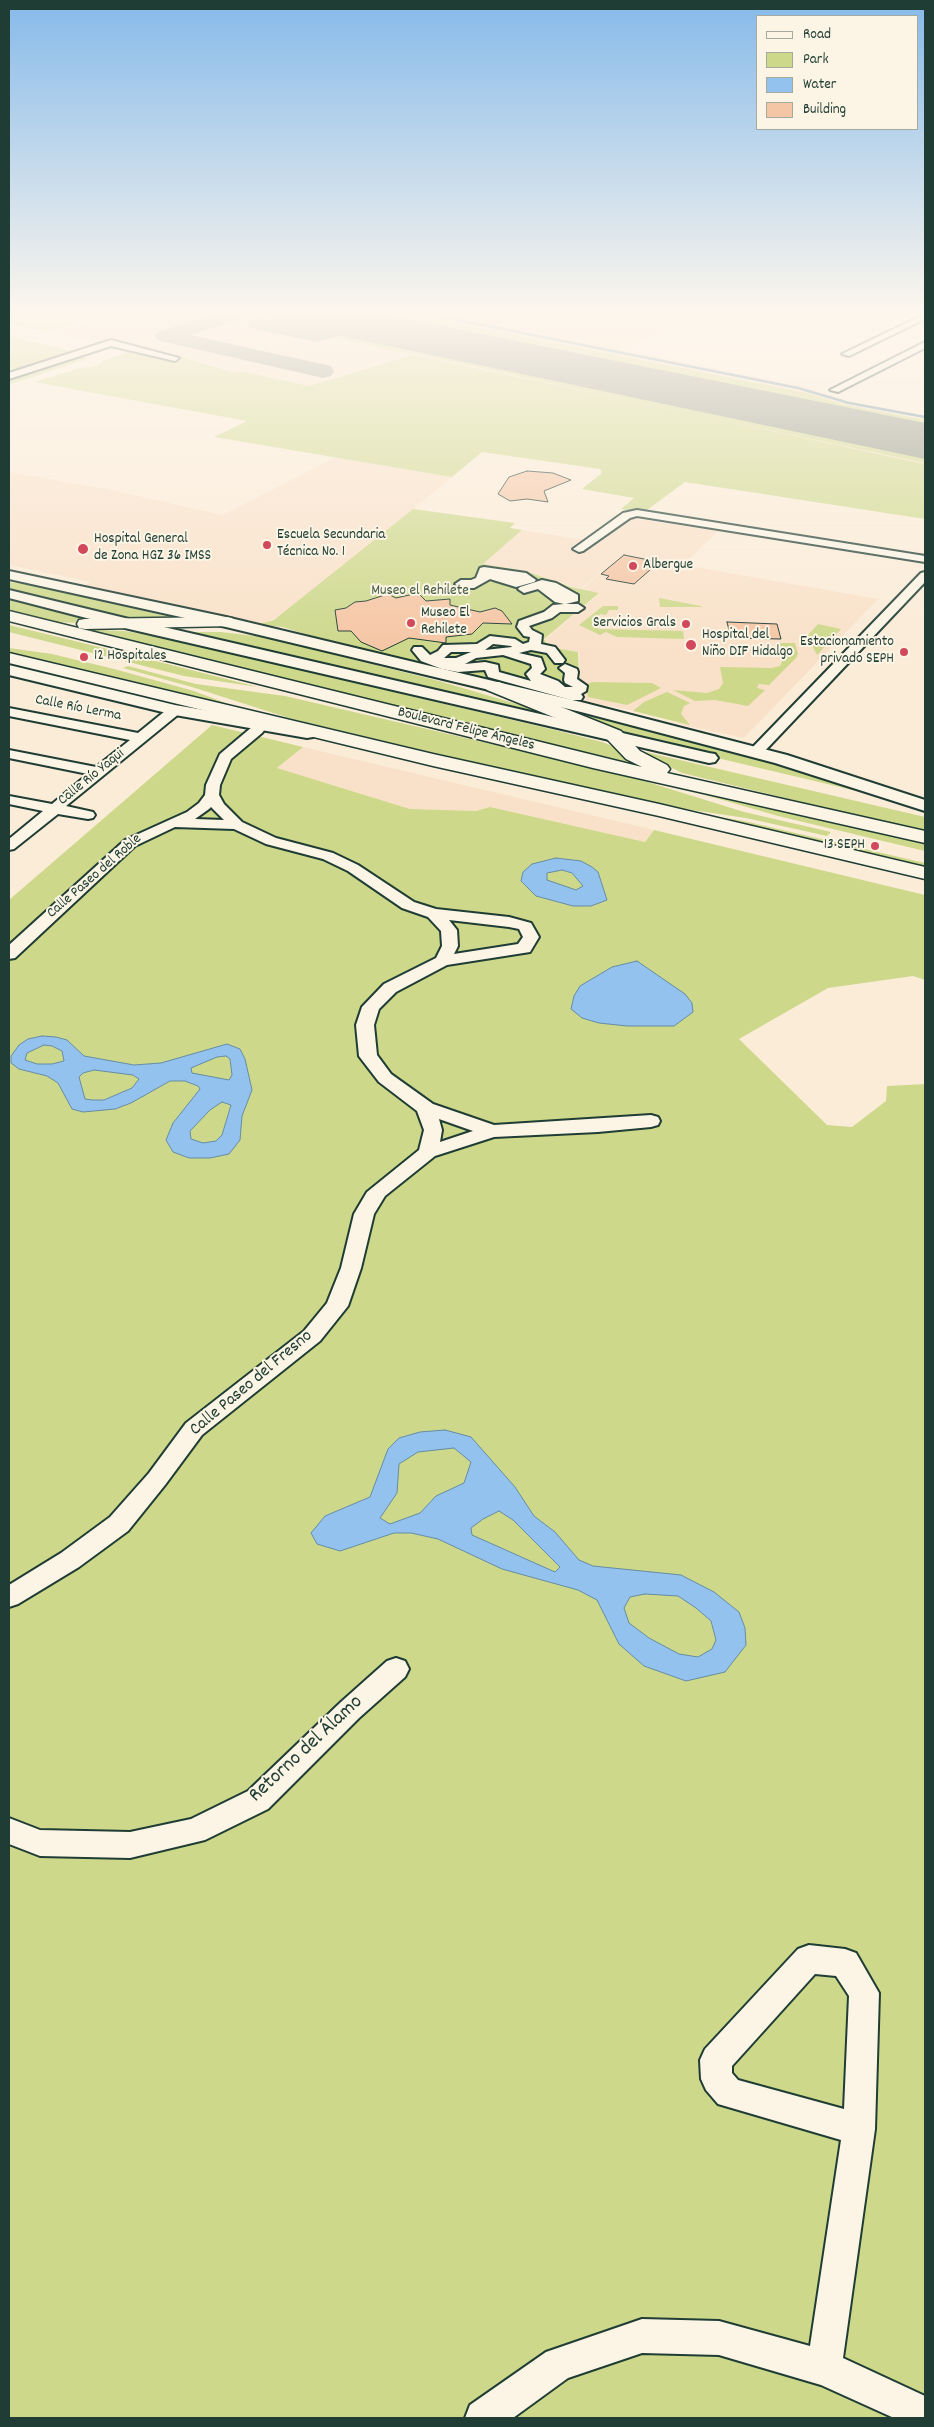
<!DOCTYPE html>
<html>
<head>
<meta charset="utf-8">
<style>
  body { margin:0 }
  #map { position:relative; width:934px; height:2427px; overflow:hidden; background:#fbecd8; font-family:Dekko,sans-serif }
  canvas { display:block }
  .frame { position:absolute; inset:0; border:10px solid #1f3d34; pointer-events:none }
  .legend { position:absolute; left:756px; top:15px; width:162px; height:115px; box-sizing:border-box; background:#fcf5e5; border:1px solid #a4ab9e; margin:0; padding:6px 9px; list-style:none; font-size:15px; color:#1f3d34 }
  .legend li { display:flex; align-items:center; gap:10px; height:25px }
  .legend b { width:25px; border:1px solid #a4ab9e }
</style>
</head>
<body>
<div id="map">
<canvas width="934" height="2427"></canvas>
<div class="frame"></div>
<ul class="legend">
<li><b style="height:6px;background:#fcf5e5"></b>Road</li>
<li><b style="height:14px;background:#cdd88b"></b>Park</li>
<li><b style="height:14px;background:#93c2ee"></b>Water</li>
<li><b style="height:14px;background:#f5c6a5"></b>Building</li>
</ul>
</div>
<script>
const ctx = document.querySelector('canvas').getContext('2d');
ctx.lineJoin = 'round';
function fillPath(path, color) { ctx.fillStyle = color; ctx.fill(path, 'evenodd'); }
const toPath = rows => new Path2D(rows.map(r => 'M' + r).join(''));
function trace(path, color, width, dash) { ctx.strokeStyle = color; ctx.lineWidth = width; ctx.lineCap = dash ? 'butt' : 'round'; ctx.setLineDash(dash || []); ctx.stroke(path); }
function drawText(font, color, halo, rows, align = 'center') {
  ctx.font = font + ' Dekko,sans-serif'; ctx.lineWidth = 4; ctx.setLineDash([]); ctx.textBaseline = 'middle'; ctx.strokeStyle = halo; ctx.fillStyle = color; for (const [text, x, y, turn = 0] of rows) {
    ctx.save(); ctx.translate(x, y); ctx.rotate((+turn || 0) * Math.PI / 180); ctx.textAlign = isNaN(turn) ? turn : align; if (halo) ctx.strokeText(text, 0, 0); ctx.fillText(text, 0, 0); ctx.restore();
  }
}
fillPath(toPath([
  [87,311,713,311,622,350,805,386,845,400,925,416,925,464,415,354,309,386,243,371,235,373,191,359,114,341,103,345,53,333,109,316],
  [336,457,452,477,332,575,280,616,267,622,248,627,223,627,75,590,91,582,9,565,9,472,107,489,223,515],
  [624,517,718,531,683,565,878,599,744,738,683,725,666,718,612,706,581,703,579,652,549,647,545,639,599,594,582,589,623,554,580,589,526,571,483,564,522,530,591,541],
  [303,747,654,830,645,842,490,807,476,811,410,809,277,768]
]), '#f9e1c9');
fillPath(toPath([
  [9,311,80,311,102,316,45,332,9,324],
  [320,311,396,311,807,393,842,404,925,420,925,435],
  [360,330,925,447,925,463,334,338],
  [9,336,72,351,9,372],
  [132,351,169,360,179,356,235,373,242,371,309,386,415,354,925,464,925,519,685,482,643,513,621,509,634,498,582,489,602,473,600,469,482,452,452,477,214,437,247,421,34,382,80,368,92,367,100,364,102,361],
  [77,356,89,358,9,385,9,380],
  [413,509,515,523,510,528,522,530,483,564,526,571,571,587,599,593,544,639,549,647,578,652,580,703,554,697,533,689,320,639,283,627,263,625,255,628,223,627,248,627,274,620],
  [9,582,43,587,192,622,155,626,100,615,9,593],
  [9,598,111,624,52,622,9,611],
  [659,598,701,606,703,607,660,607],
  [603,606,618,606,618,610,609,610,606,615,600,614,594,625,599,629,683,631,684,639,617,637,606,632,600,635,579,625],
  [818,624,841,629,817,655,807,636],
  [9,625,124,653,258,687,184,676,9,632],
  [68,629,124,631,161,637,555,730,602,742,620,749,658,772],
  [181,632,221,632,264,637,439,681,564,718,560,721],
  [777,643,795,643,798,654,796,658,769,685,759,684,757,688,765,690,748,706,715,700,695,701,673,690,707,693,719,689,723,683,720,667,772,668,780,666,782,662],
  [9,648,52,654,114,669,194,691,231,705,9,652],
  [9,662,244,719,176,708,9,668],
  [128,666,196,684,285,696,625,775,744,812,831,832,827,836,746,818,658,805,468,761,292,719,192,687,123,668],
  [592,682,652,683,661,688,627,705,588,697,586,685],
  [667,692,690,703,684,706,681,714,690,725,633,711,644,702],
  [587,714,728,751,880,794,878,796,658,744,583,716],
  [212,725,303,747,277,768,410,809,476,811,490,807,645,842,654,830,925,895,925,980,913,976,828,988,739,1039,827,1125,852,1127,886,1101,887,1086,925,1084,925,2418,9,2418,9,900],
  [637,750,925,817,925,832,682,773],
  [674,786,925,844,925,851,778,816],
  [702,814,744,821,925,863,925,869]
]), '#cdd88b');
const water = toPath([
  [556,858,581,861,592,867,598,872,607,900,591,906,573,906,536,896,521,881,523,872,532,864,556,858],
  [562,870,572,873,583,886,576,890,547,880,547,873,562,870],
  [637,961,685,994,692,1003,693,1012,674,1026,627,1026,599,1023,582,1018,571,1009,574,996,580,986,612,967,637,961],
  [42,1036,56,1037,67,1040,84,1056,134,1065,161,1063,227,1044,240,1049,245,1059,252,1090,242,1116,240,1140,229,1154,210,1158,189,1158,173,1152,166,1140,173,1123,200,1089,198,1086,185,1081,170,1081,131,1103,115,1109,83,1112,72,1109,58,1083,47,1076,19,1069,11,1063,11,1056,19,1045,28,1039,42,1036],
  [44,1045,52,1046,62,1051,64,1061,52,1064,37,1064,25,1060,27,1053,44,1045],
  [226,1056,230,1059,232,1075,229,1080,192,1073,191,1068,217,1057,226,1056],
  [94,1070,133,1075,139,1079,132,1088,104,1100,92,1100,85,1099,79,1077,83,1073,94,1070],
  [222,1102,231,1105,222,1135,216,1141,203,1143,191,1139,190,1131,210,1110,222,1102],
  [445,1430,471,1437,515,1487,534,1516,555,1532,579,1560,593,1566,681,1575,714,1592,739,1612,745,1628,746,1645,725,1672,686,1681,644,1666,619,1644,597,1600,578,1590,502,1569,438,1539,411,1533,394,1533,340,1551,317,1544,311,1533,325,1516,370,1497,388,1449,399,1438,420,1432,445,1430],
  [454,1448,471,1462,464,1483,436,1496,420,1513,390,1524,380,1518,397,1493,399,1464,418,1452,454,1448],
  [499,1511,513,1520,560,1567,555,1572,472,1535,471,1528,483,1519,499,1511],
  [645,1594,678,1596,696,1608,711,1621,716,1640,712,1649,698,1657,679,1654,649,1638,629,1623,624,1608,630,1597,645,1594]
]);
fillPath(water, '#93c2ee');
trace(water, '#658da4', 1);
trace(toPath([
  [412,311,798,388,849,403,925,417]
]), '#658da4', 2.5);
fillPath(toPath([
  [227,311,257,311,254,315,190,335,331,366,334,371,331,376,323,378,165,342,158,340,154,336,158,332,227,311],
  [257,318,317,330,356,319,363,321,366,325,363,329,317,342,250,328,247,324,250,320,257,318]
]), '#8d9486');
fillPath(toPath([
  [269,311,368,311,925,423,925,459,294,326,276,322,269,311]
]), '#8d9486');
const building = toPath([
  [527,471,553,473,571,480,544,491,548,502,527,499,510,501,498,494,509,477,527,471],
  [624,555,659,562,634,584,606,579,609,576,601,574,624,555],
  [418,593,426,601,450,599,450,605,480,612,495,608,502,611,512,624,483,623,472,634,446,637,446,643,409,638,382,651,361,642,351,631,338,631,335,610,346,608,355,602,366,601,388,594,396,598,418,593],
  [727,622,777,624,781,639,731,638,727,622]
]);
fillPath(building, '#f5c6a5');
trace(building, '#1f3d34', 1);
const minor = toPath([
  [925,314,925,319,849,356,842,354,925,314],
  [111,340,179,358,175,361,111,346,9,379,9,373,111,340],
  [925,342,925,348,838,392,830,390,925,342],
  [637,510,925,556,925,562,637,516,630,518,583,551,579,552,573,549,623,513,637,510],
  [484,567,526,573,536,580,534,582,516,587,490,579,474,588,461,588,455,584,461,580,471,580,476,578,480,568,484,567],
  [925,572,925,582,760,756,750,756,748,753,750,750,921,573,925,572],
  [542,580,556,583,578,595,578,601,566,604,578,604,584,608,578,612,560,612,552,618,529,626,532,630,542,635,541,644,555,647,565,660,563,663,555,663,547,653,531,650,519,653,541,658,545,669,540,674,558,681,565,687,573,687,565,683,564,680,565,673,559,668,565,664,577,669,578,672,577,679,587,686,586,691,581,694,583,697,581,700,571,700,488,677,485,670,458,672,442,669,421,661,412,650,414,647,422,647,430,655,438,651,443,645,477,644,490,636,515,639,523,644,529,642,530,637,524,636,517,627,519,621,544,612,553,605,564,604,555,602,538,589,524,593,518,589,520,587,542,580],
  [493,644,511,646,512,647,485,650,493,644],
  [451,652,471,652,456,658,444,658,451,652],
  [503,655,531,664,532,668,526,674,531,681,499,672,498,665,485,662,465,664,476,658,503,655],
  [175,706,180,707,182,710,180,713,66,806,93,812,95,815,93,818,88,819,58,814,14,849,9,850,9,839,43,811,9,804,9,796,52,804,88,774,9,758,9,750,96,767,130,740,9,716,9,708,138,733,170,707,175,706],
  [265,716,272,720,262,733,231,759,220,785,219,795,224,804,242,822,276,838,333,853,358,865,414,902,436,909,509,917,531,923,539,937,530,952,447,965,396,992,379,1009,374,1025,377,1055,391,1074,433,1104,494,1125,651,1115,658,1117,660,1121,658,1125,651,1127,598,1132,494,1137,435,1156,385,1196,374,1214,361,1268,348,1306,320,1341,202,1435,165,1485,128,1531,79,1567,18,1604,9,1607,9,1585,61,1553,110,1517,149,1473,186,1423,304,1331,327,1303,341,1268,354,1214,367,1192,419,1150,424,1130,417,1111,379,1082,362,1060,359,1056,356,1025,362,1007,384,984,436,958,442,946,441,931,428,917,402,908,348,871,323,859,266,844,234,829,175,827,135,846,15,958,9,959,9,945,125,840,187,812,199,803,205,795,206,785,220,754,252,727,260,717,265,716],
  [211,807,224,820,195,819,209,809,211,807],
  [449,920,509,927,519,929,523,937,518,944,454,954,458,946,457,930,449,920],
  [439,1119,473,1131,440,1142,442,1130,439,1119],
  [396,1658,405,1661,409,1669,405,1677,359,1718,268,1809,205,1840,130,1858,40,1856,9,1844,9,1818,40,1830,130,1832,191,1819,248,1791,341,1702,387,1661,396,1658],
  [809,1945,845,1949,856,1953,879,1993,875,2129,843,2358,925,2396,925,2418,894,2418,821,2385,719,2355,642,2353,568,2378,513,2418,465,2418,470,2405,546,2352,642,2319,719,2321,810,2346,841,2140,718,2104,706,2090,701,2079,700,2060,705,2049,798,1949,809,1945],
  [815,1974,836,1976,849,1996,844,2109,738,2080,732,2073,732,2066,815,1974]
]);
const major = toPath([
  [9,571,226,617,585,703,787,755,925,800,925,811,775,763,581,712,226,627,9,579,9,571],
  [9,590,129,619,709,753,715,754,718,758,715,762,709,763,129,629,9,598,9,590],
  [9,665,175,705,307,728,313,729,316,733,313,737,307,738,175,715,9,675,9,665]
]);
const highway = toPath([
  [9,611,642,767,626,759,607,739,487,690,484,686,487,682,499,682,621,731,640,751,667,765,670,769,667,773,925,831,925,843,593,768,9,621,9,611],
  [226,617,232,618,234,622,232,626,85,629,79,628,77,624,79,620,85,619,226,617],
  [9,653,433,754,659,804,925,867,925,879,659,816,433,766,9,663,9,653]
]);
trace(minor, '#1f3d34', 4);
trace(major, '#1f3d34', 4);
trace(highway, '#1f3d34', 3);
fillPath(minor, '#fcf5e5');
fillPath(major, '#fcf5e5');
fillPath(highway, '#fcf5e5');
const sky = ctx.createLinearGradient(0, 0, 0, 650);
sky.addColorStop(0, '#86baea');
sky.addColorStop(0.48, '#fdf6ed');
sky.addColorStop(1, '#fdf6ed00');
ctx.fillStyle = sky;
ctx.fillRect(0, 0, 934, 650);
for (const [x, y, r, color] of [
  [267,545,5,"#d1495b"],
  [83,549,6,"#d1495b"],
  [633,566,5,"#d1495b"],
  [411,623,5,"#d1495b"],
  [686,624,5,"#d1495b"],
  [691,645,6,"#d1495b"],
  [904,652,5,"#d1495b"],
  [84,657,5,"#d1495b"],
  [875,846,5,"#d1495b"]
]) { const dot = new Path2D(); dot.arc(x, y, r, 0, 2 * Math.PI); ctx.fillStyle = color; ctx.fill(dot); trace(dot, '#fcf5e5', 2); }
drawText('15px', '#1f3d34', '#fcf5e5', [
  ["Escuela Secundaria",277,536],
  ["Técnica No. 1",277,553],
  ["Hospital General",94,540],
  ["de Zona HGZ 36 IMSS",94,557],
  ["Albergue",643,566],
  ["Museo El",421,614],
  ["Rehilete",421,631],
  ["Servicios Grals",676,624,"right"],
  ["Hospital del",702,636],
  ["Niño DIF Hidalgo",702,653],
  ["Estacionamiento",894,643,"right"],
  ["privado SEPH",894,660,"right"],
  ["12 Hospitales",94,657],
  ["13 SEPH",865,846,"right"]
], 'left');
drawText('15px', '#425c45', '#fcf5e5', [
  ["Museo el Rehilete",420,592]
]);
drawText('15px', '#1f3d34', '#fcf5e5', [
  ["Calle Río Lerma",78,709,11],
  ["Boulevard Felipe Ángeles",466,730,14],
  ["Calle Río Yaqui",92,778,-39],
  ["Calle Paseo del Roble",95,877,-41]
]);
drawText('18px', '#1f3d34', '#fcf5e5', [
  ["Calle Paseo del Fresno",252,1384,-40]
]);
drawText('21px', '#1f3d34', '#fcf5e5', [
  ["Retorno del Álamo",307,1750,-43]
]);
</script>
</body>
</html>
